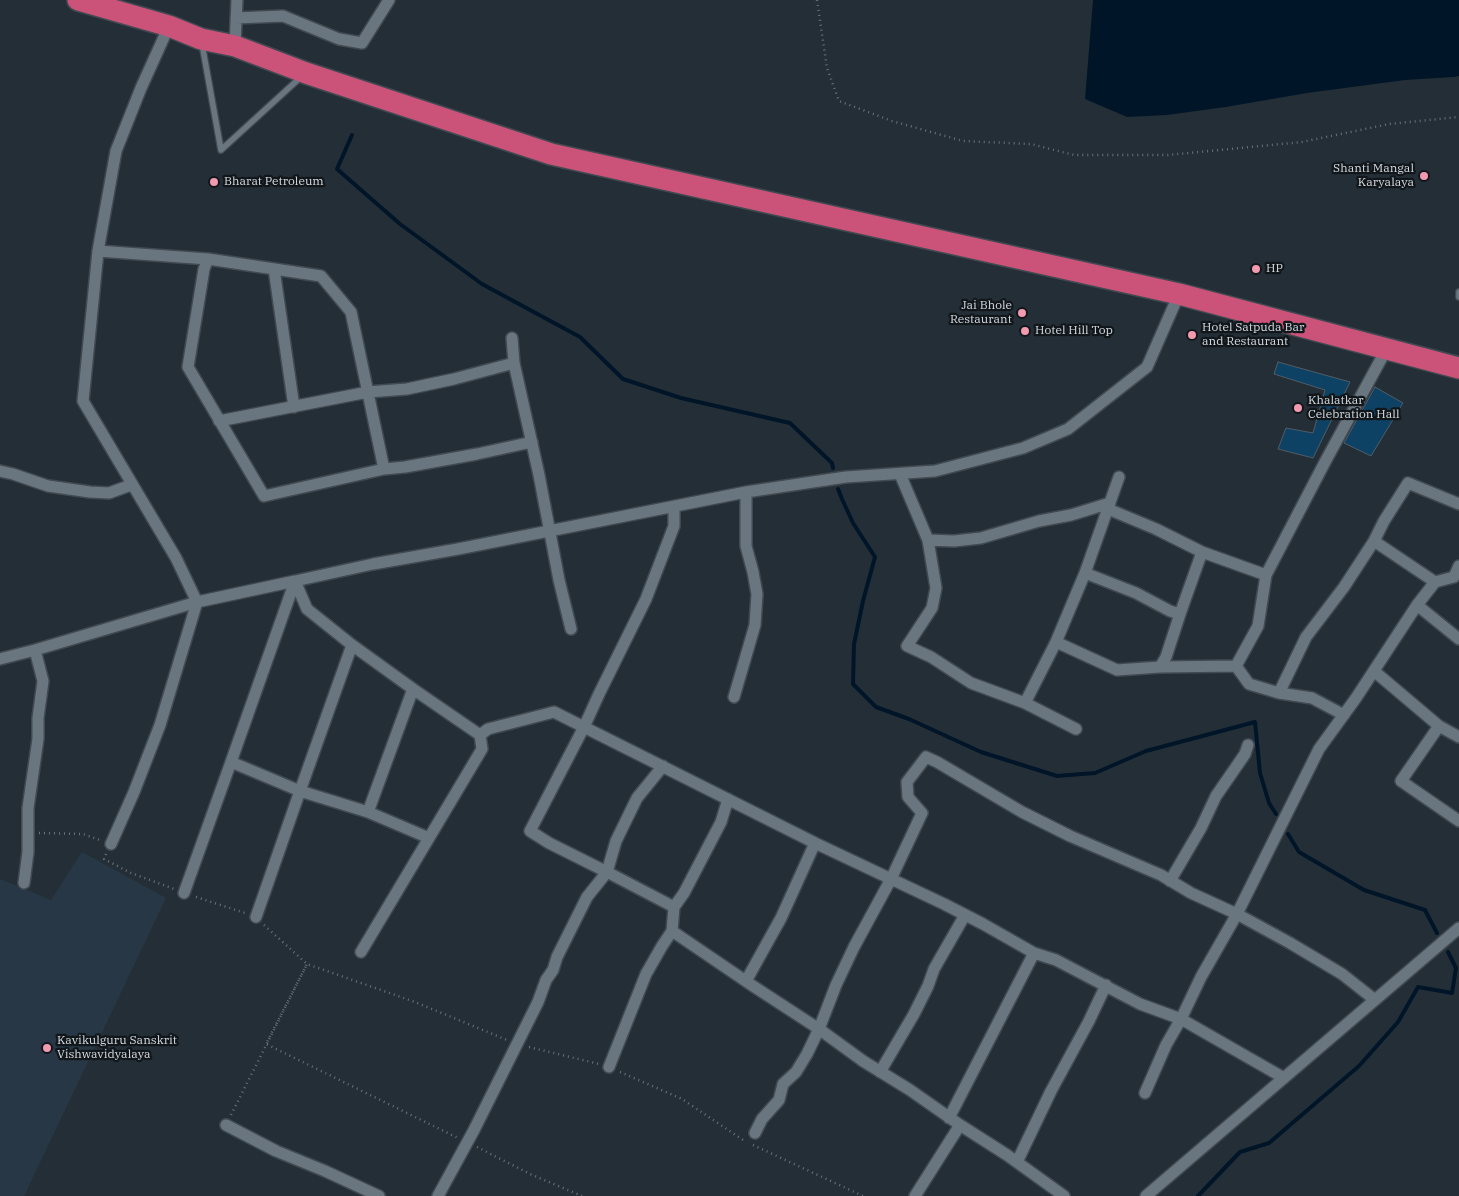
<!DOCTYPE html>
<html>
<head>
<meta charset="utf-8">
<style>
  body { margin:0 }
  canvas { display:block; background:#242e37 }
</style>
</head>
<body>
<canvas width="1459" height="1196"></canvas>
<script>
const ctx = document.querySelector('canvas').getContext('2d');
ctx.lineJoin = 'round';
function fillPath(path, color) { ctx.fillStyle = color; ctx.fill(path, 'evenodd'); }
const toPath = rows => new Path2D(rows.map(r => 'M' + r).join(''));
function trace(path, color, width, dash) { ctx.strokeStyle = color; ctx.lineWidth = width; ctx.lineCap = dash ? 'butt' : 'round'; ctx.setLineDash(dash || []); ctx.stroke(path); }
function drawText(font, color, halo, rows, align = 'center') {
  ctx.font = font + ' "IBM Plex Serif",serif'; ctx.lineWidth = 4.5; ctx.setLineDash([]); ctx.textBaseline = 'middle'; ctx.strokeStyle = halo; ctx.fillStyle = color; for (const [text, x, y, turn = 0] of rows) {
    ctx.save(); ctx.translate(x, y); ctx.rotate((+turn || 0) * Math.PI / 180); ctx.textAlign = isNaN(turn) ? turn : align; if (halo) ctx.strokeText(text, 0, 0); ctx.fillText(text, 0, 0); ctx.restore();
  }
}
fillPath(toPath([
  [82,852,166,898,24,1196,0,1196,0,879,51,900]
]), '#273745');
fillPath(toPath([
  [1093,0,1459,0,1459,76,1454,77,1405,80,1307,93,1226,107,1167,115,1127,117,1085,99]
]), '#001628');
trace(toPath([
  [352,135,337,169,400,224,482,284,580,337,623,379,681,398,790,423,832,463,833,468],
  [838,489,842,499,853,523,875,557,863,601,854,644,853,684,876,707,909,719,981,752,1057,776,1095,773,1146,751,1255,722,1260,773,1269,803,1276,814],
  [1288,834,1299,852,1364,890,1425,910,1437,933],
  [1198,1196,1240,1152,1269,1143,1359,1066,1398,1022,1418,987,1452,993,1456,968,1448,952]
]), '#001628', 4);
const building = toPath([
  [1278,362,1350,382,1313,458,1278,449,1286,428,1313,433,1325,390,1274,374,1278,362],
  [1375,387,1403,403,1371,456,1344,443,1375,387]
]);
fillPath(building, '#0e4265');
trace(building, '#505c65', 1);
const lane = toPath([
  [202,44,221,150,302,76],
  [1459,292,1459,297]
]);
const street = toPath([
  [236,18,283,16,339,39,362,43,389,0],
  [235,46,237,0],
  [98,251,208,259],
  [274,269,294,407],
  [512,338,514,363,539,475,559,580,571,629],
  [219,421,368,392,407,389,454,379,514,363],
  [384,469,351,312,321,276,208,259,204,269,188,367,264,496,384,469,405,467,477,454,532,442],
  [0,471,13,474,48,486,90,492,109,493,131,485],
  [900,474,928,540,936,588,932,608,907,646,931,657,971,683,1025,703],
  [1119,477,1085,573,1056,642,1117,670,1160,667,1236,666],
  [1108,509,1156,529,1202,552,1180,614],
  [928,540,954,541,981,538,1039,521,1071,515,1110,503],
  [1374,541,1344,587,1306,637,1279,693,1249,684,1236,666,1258,626,1266,575,1325,462,1386,350],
  [1202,552,1266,575],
  [1459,566,1454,577,1435,582,1417,605,1459,639],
  [1085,573,1136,593,1170,611,1180,614,1166,657,1160,667],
  [1435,582,1374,541,1384,521,1408,483,1459,504],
  [1056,642,1025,703,1076,729],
  [352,645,300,791,368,812,429,838,482,749,480,735],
  [0,659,35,650,197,602,295,581],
  [1374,671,1439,726],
  [1279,693,1312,698,1344,715],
  [734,697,755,625,757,594,753,572,746,546,746,492],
  [1459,737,1439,726,1401,781,1459,821],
  [663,766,637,798,616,841,607,872,674,907,672,931,753,986,819,1029,863,1061,910,1090,960,1125,1007,1155,1064,1196],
  [368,812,413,689],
  [111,844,134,792,160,725,197,602,176,558,83,401,98,251,116,151,141,88,169,26],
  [1170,881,1201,828,1216,796,1245,754,1248,745],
  [24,883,28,852,28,808,38,739,38,718,43,681,35,650],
  [184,893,231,762],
  [674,907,684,893,721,822,728,799],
  [256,917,300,791,231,762,295,581],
  [361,952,429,838],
  [746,981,781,918,815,843],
  [1375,1000,1342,974,1290,943,1237,914,1319,749,1356,698,1417,605],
  [609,1067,646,974,662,946,672,931],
  [880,1072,914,1014,928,986,934,969,965,915],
  [1145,1093,1166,1045,1181,1019,1140,1004,1056,960,1034,953,983,924,944,904,815,843,554,712,488,729,480,735,413,689,352,645,307,609,295,581,373,564,458,549,746,492,846,477,935,471,1023,448,1068,429,1147,367,1179,294],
  [949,1118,1034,953],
  [226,1125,276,1151,325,1171,379,1196],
  [755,1133,762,1119,779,1100,783,1084,796,1072,807,1054,819,1029,836,985,854,947,891,879,922,813,908,797,907,782,926,757,937,762,1022,812,1070,836,1161,875,1191,893,1237,914,1201,977,1181,1019,1284,1078],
  [1017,1162,1051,1091,1089,1021,1106,985],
  [438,1196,474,1130,538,1002,546,980,553,970,557,957,587,897,607,872,549,843,530,831,584,727,599,694,646,599,674,526,674,507],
  [915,1196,960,1125],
  [1146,1196,1459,928]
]);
const highway = toPath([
  [78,0,169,26,201,39,235,46,306,73,551,154,1179,294,1459,368]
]);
trace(lane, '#414951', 8);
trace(street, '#414951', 14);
trace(highway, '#414951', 24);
trace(toPath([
  [817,0,827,68,839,101,892,121,963,141,1031,144,1074,155,1168,155,1302,142,1389,124,1459,117],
  [39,833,83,834,100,840],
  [106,854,104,859,131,873,174,889],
  [196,897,245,913],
  [264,925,307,964,415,1002,507,1040],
  [529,1047,599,1064],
  [620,1072,682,1099,746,1142],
  [231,1115,307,964,266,1044,458,1138],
  [753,1145,863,1196],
  [477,1147,530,1174,582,1196]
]), '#697179', 2.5, [1, 4]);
trace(lane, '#697680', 5.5);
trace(street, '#697680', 11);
trace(highway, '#cb5278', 21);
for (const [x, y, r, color] of [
  [1424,176,5,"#f29ab0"],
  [214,182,5,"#f29ab0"],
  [1256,269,5,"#f29ab0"],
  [1022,313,5,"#f29ab0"],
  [1025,331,5,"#f29ab0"],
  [1192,335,5,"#f29ab0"],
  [1298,408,5,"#f29ab0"],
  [47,1048,5,"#f29ab0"]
]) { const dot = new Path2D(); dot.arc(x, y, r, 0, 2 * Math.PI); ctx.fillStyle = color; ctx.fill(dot); trace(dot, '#11161a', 2); }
drawText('12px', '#d5dbe1', '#11161a', [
  ["Shanti Mangal",1414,169,"right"],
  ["Karyalaya",1414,183,"right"],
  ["Bharat Petroleum",224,182],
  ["HP",1266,269],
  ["Jai Bhole",1012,306,"right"],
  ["Restaurant",1012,320,"right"],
  ["Hotel Satpuda Bar",1202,328],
  ["and Restaurant",1202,342],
  ["Hotel Hill Top",1035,331],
  ["Khalatkar",1308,401],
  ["Celebration Hall",1308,415],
  ["Kavikulguru Sanskrit",57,1041],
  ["Vishwavidyalaya",57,1055]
], 'left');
</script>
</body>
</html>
